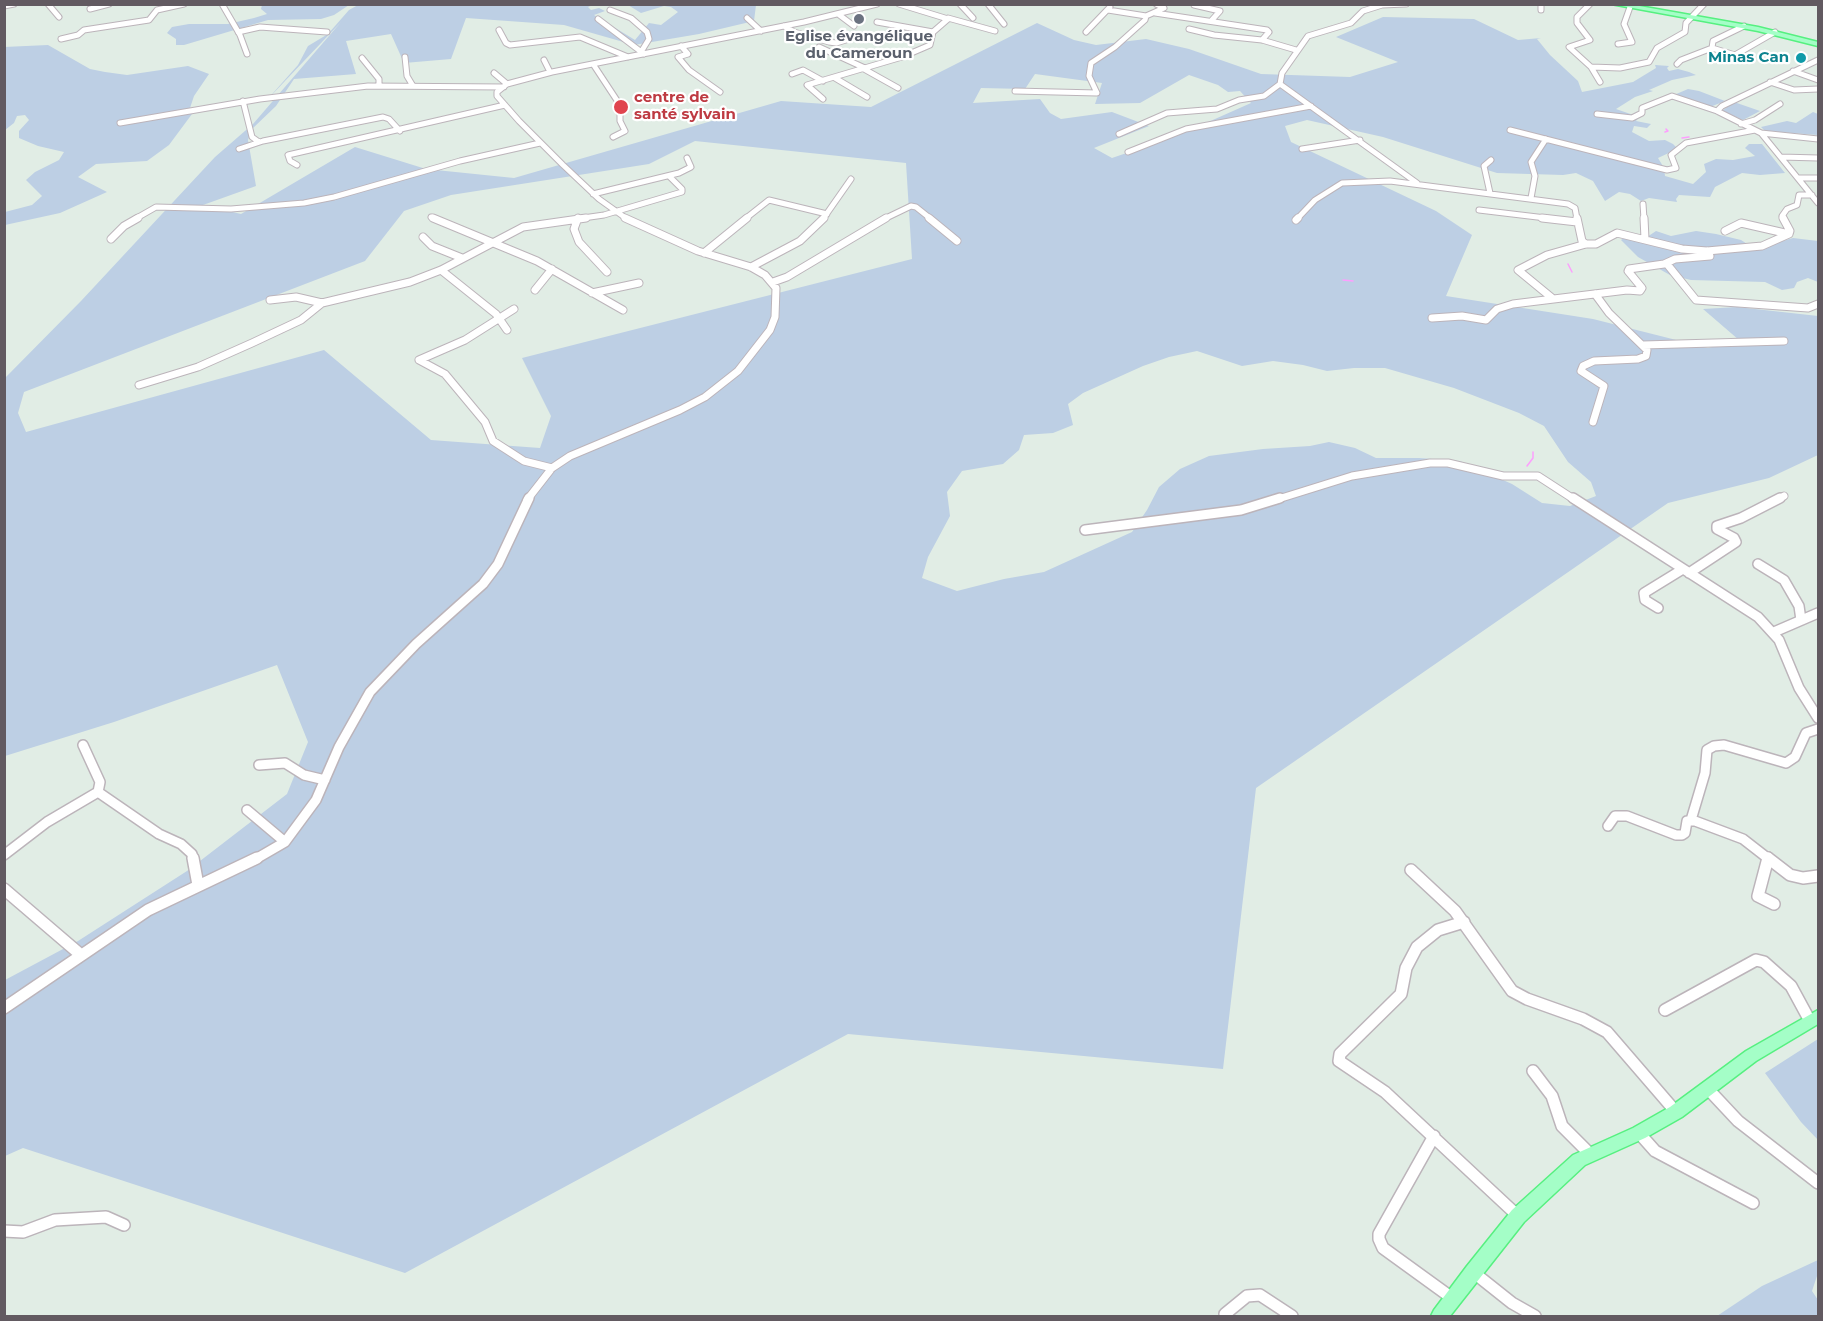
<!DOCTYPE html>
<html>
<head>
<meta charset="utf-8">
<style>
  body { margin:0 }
  #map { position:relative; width:1823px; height:1321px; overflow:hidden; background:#e1ede5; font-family:Montserrat,sans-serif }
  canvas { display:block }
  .frame { position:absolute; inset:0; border:6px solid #625a61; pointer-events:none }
</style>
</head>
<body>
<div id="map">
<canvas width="1823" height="1321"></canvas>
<div class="frame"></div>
</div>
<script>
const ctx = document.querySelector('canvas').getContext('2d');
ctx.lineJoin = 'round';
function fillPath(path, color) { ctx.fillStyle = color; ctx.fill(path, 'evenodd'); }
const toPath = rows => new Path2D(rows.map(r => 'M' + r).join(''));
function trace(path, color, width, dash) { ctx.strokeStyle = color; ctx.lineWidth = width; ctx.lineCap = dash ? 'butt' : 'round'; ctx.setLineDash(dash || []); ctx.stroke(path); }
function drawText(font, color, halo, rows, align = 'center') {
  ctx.font = font + ' Montserrat,sans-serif'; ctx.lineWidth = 4.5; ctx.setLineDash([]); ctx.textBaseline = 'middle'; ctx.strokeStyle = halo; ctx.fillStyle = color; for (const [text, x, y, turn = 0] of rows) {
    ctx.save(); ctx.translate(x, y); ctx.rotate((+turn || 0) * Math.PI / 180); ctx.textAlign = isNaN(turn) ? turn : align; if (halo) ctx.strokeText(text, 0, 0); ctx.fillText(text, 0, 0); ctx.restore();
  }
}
fillPath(toPath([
  [262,5,349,5,334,15,321,19,268,20,184,45,176,45,176,39,167,33,172,27,189,24,228,24,254,18,267,14,261,9],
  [358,5,593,5,588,7,591,10,599,8,605,11,594,15,635,40,649,23,661,25,678,12,671,7,664,6,641,13,628,5,756,5,754,21,699,34,634,45,564,25,466,18,451,59,404,63,391,34,346,41,356,74,294,79,276,106,252,129,248,140,256,186,203,205,241,214,355,147,426,169,514,178,781,101,871,107,1037,23,1074,40,1096,45,1146,39,1189,49,1261,74,1350,77,1398,62,1336,37,1383,17,1474,19,1518,40,1541,38,1537,39,1550,55,1578,81,1582,92,1633,82,1656,68,1655,65,1669,66,1667,68,1669,71,1678,69,1689,72,1696,75,1672,80,1649,90,1653,91,1635,97,1616,109,1639,117,1636,121,1651,124,1647,128,1634,126,1632,132,1649,141,1665,140,1673,144,1676,147,1673,151,1658,158,1664,168,1665,176,1693,184,1706,172,1704,164,1716,159,1733,160,1755,156,1745,148,1749,144,1762,144,1785,173,1760,175,1742,173,1715,187,1710,197,1679,195,1676,199,1677,202,1649,198,1641,201,1630,194,1619,192,1605,201,1593,181,1576,173,1563,175,1497,173,1383,137,1307,120,1285,126,1291,142,1436,211,1472,235,1446,296,1593,319,1708,348,1739,340,1703,309,1737,307,1818,316,1818,455,1769,478,1668,503,1256,788,1223,1069,848,1034,405,1273,23,1148,5,1156,5,980,78,941,187,871,287,794,308,742,277,665,114,722,5,756,5,378,81,301,215,157,253,124,341,22,266,101,298,65,308,46,328,34,349,10],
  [1035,74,1102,83,1095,104,1140,103,1189,75,1218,85,1228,92,1240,91,1251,103,1179,135,1112,158,1094,148,1149,126,1112,112,1061,119,1050,113,1040,99,973,103,981,88,1025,89],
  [695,141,906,163,912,259,522,358,551,416,540,448,431,440,324,350,26,432,18,413,24,392,365,261,404,211,451,195,649,164],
  [1197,351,1242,366,1273,361,1303,365,1327,371,1354,368,1385,368,1454,388,1519,413,1544,426,1568,462,1591,482,1596,496,1570,506,1542,503,1512,484,1460,461,1419,458,1376,458,1355,448,1329,442,1310,446,1263,449,1209,456,1180,469,1159,487,1147,510,1132,532,1044,572,1004,579,957,591,922,578,928,557,950,516,947,492,962,471,1003,464,1019,450,1024,435,1053,433,1073,425,1068,404,1083,393,1143,366,1169,357],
  [48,45,90,69,105,72,127,75,188,66,209,74,194,96,189,111,192,114,169,145,147,161,96,164,78,177,107,192,60,213,5,225,5,212,32,205,42,196,26,180,35,172,59,160,64,152,38,146,19,138,19,131,29,120,25,115,17,116,14,123,5,130,4,47],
  [1688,89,1699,91,1725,101,1710,107,1674,95],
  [1734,102,1760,111,1743,120,1722,111],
  [1813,112,1818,114,1818,135,1765,131,1761,127,1787,121,1796,123],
  [1656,231,1671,236,1696,231,1716,234,1741,240,1755,249,1793,238,1818,241,1818,282,1808,278,1797,282,1794,288,1782,290,1765,282,1691,280,1670,275,1638,257,1621,240,1625,237,1641,241],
  [1818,1039,1818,1140,1801,1122,1765,1073],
  [1818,1260,1818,1273,1812,1291,1818,1300,1818,1316,1717,1316,1762,1286]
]), '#bdcfe4');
trace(toPath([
  [1665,132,1668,131,1666,129],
  [1682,138,1689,137],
  [1568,264,1572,272],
  [1343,280,1353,281],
  [1527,466,1533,458,1533,452]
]), '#fd9ffe', 1.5);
const minorFar3 = toPath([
  [48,4,59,17],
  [222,4,240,35,247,54],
  [960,4,973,18],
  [988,4,1004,24],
  [1541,4,1541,10],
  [1590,4,1577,17,1577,23,1590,40,1569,47,1591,67,1620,68,1649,62,1657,48,1685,32,1686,23,1704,4],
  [1194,5,1220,11,1211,21],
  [4,6,14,4],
  [90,9,109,4],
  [610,10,631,18,647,32,649,39,641,52],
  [1108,10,1146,16,1164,8,1156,4],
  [1155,13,1267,30,1269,32,1262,40],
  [838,14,854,26],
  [747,18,761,31],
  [948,18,995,31],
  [598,19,644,54],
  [877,22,933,32],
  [784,26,794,32,829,42,836,43,846,40],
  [1189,29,1214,35,1262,40,1296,50],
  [499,30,506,43,510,45,580,37,628,57],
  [238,32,260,27,327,32],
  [1086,32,1110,7],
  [61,39,78,35,84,30,149,20,157,10,184,4],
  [1618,44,1632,42,1624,24,1630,7],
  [681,46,688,54,678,57,689,70,720,92],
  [819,47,867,69],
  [1712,48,1735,55,1775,32],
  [405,57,407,76,413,86],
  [362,58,379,79,379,86],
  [544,60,550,72],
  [593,64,620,105,620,121,625,131,613,137],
  [1677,64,1681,60,1712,48,1713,41,1744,26],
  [1591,67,1600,82],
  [864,69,898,88],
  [1793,71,1818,80],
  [494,73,507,84],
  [792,74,803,70,823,81],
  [835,78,867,97],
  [1770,82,1794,90,1818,89],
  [1280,84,1417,183],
  [1015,91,1097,93,1089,76,1091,63,1115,47,1145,20,1146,16],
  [823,99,807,85,902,57,930,45,933,32,948,19,899,4],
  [243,101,252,137,259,142],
  [1717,111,1722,106,1818,60],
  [1597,114,1632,118,1642,113,1642,108,1672,96,1717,111,1761,133,1818,139],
  [120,123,260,99,368,86,504,87],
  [1741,124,1755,120,1780,104],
  [1510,130,1667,170,1676,168,1671,155,1686,143,1755,130],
  [1761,133,1818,203],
  [1119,134,1167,113,1217,109,1239,100,1264,96,1280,84,1282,73,1308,36,1351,23,1363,11,1382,5,1406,4],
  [239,149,263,141,383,117,389,119,400,131],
  [1302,149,1360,140],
  [1128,152,1186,129,1311,106],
  [1781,157,1818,158],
  [297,165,290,161,288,155,505,105],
  [1798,178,1818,178],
  [1490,193,1484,166,1491,160],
  [593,194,679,173,691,167,687,158],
  [1531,198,1535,176,1531,162,1546,139],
  [1643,204,1644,219],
  [1479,210,1554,219],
  [431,217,437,219],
  [135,219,156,207,231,209,304,203,334,197,460,161,540,143],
  [576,219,604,215,682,192,682,189,669,176],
  [627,219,599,199,563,165,519,121,497,96,497,92,507,84,552,72,804,22,877,4],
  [745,219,769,200,827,214],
  [823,219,851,179],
  [884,219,911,206,916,207,931,219],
  [1297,219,1315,200,1342,183,1390,181,1568,204,1575,208,1577,219],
  [1784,219,1782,216,1787,209,1797,205,1799,195,1812,195]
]);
const minorFar2 = toPath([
  [433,218,537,261,623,310],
  [578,218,574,229,579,242,607,272],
  [929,218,957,241],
  [1542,218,1577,222],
  [1577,218,1582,241,1586,244],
  [1644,218,1645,239],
  [1783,218,1790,231,1789,234],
  [1296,220,1298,218],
  [1725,231,1741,223,1789,234],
  [423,237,432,246,462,258],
  [111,239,124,226,138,218],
  [704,253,747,218],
  [1667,264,1696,300,1808,308,1818,304],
  [751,267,800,241,824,218],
  [441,270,496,314,507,330],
  [773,282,787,277,886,218],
  [535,290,552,269],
  [592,293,639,283],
  [1552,298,1518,270,1547,255,1586,244,1596,244,1617,233,1682,249,1707,251,1762,246,1789,234],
  [270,300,296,297,322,303,410,282,441,270,523,227,586,218],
  [514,309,465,340,419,360,445,374,485,422,493,441,524,461,552,468],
  [1432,318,1462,316,1486,320,1497,309,1513,304,1627,290,1640,291,1642,288,1628,271,1629,269,1664,264,1675,259,1710,256,1707,251],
  [1643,345,1784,341],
  [139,385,198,367,252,343,301,320,322,303],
  [1593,422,1604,386,1581,371,1583,366,1594,361,1638,359,1646,356,1647,350,1609,313,1595,294],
  [527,500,552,468,570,456,680,410,705,397,738,371,770,330,775,317,776,288,765,275,751,267,698,251,625,218],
  [1275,500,1352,476,1430,463,1448,463,1503,476,1538,476,1575,500],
  [1777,500,1784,496]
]);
const minorFar1 = toPath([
  [1573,498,1758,617,1779,640,1799,688,1818,718],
  [1085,530,1241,510,1280,498],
  [1758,564,1784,580,1799,606,1801,620],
  [1689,573,1736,542,1734,538,1717,529,1717,526,1741,518,1780,498],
  [1658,608,1645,600,1644,593,1683,569],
  [1774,632,1818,613],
  [83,745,100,782,98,792,159,834,181,844,192,854,193,860],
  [259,765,285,763,304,775,325,780],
  [247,810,285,842],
  [1691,820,1705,773,1707,750,1714,746,1724,745,1786,763,1795,757,1806,733,1818,729],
  [1608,826,1615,816,1627,816,1676,835,1682,835,1685,833,1687,821,1695,821,1743,839,1770,860],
  [4,855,47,822,98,792],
  [254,860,285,842,316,800,339,747,370,692,416,644,483,584,498,564,529,498],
  [1767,860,1768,857]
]);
const minor = toPath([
  [193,858,198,885],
  [1768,858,1790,875,1803,878,1818,876],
  [1768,858,1758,896,1774,904],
  [1411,870,1455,911,1512,991,1527,999,1583,1019,1607,1032,1676,1112],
  [4,889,81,955],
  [1464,922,1438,930,1417,947,1406,968,1401,994,1340,1054,1339,1061,1385,1092,1518,1216],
  [4,1008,148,910,257,858],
  [1665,1010,1756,960,1764,962,1791,986,1810,1021],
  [1533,1071,1552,1096,1562,1126,1590,1154],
  [1708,1089,1738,1121,1818,1183],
  [1639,1133,1655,1151,1753,1203],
  [1434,1136,1379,1234,1379,1239,1383,1248,1452,1298],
  [4,1231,23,1232,55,1220,106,1217,124,1225],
  [1473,1272,1512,1303,1535,1316],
  [1225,1314,1247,1296,1260,1295,1292,1316]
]);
const major = toPath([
  [1611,4,1628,4,1758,27,1818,42,1818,46,1758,31,1611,4],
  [1818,1010,1818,1024,1756,1061,1682,1117,1645,1138,1585,1165,1524,1222,1450,1316,1431,1316,1434,1310,1467,1266,1512,1210,1573,1155,1633,1128,1670,1107,1746,1051,1818,1010]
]);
trace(minorFar3, '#bcb4ba', 7);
trace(minorFar2, '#bcb4ba', 9);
trace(minorFar1, '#bcb4ba', 12);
trace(minor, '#bcb4ba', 14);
trace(major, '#56f080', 3);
trace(minorFar3, '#fff', 5);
trace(minorFar2, '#fff', 7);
trace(minorFar1, '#fff', 9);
trace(minor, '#fff', 11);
fillPath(major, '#a4fec7');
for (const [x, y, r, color] of [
  [859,19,6,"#6b7280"],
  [1801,58,6,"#0f9aa8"],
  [621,107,8,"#e0444e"]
]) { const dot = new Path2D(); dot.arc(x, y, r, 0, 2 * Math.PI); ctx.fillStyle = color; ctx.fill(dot); trace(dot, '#fff', 2); }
drawText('bold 15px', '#5b616d', '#fff', [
  ["Eglise évangélique",859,37],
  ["du Cameroun",859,54]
]);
drawText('bold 15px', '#0d838f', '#fff', [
  ["Minas Can",1789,58]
], 'right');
drawText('bold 15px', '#be3a42', '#fff', [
  ["centre de",634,98],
  ["santé sylvain",634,115]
], 'left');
</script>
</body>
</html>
